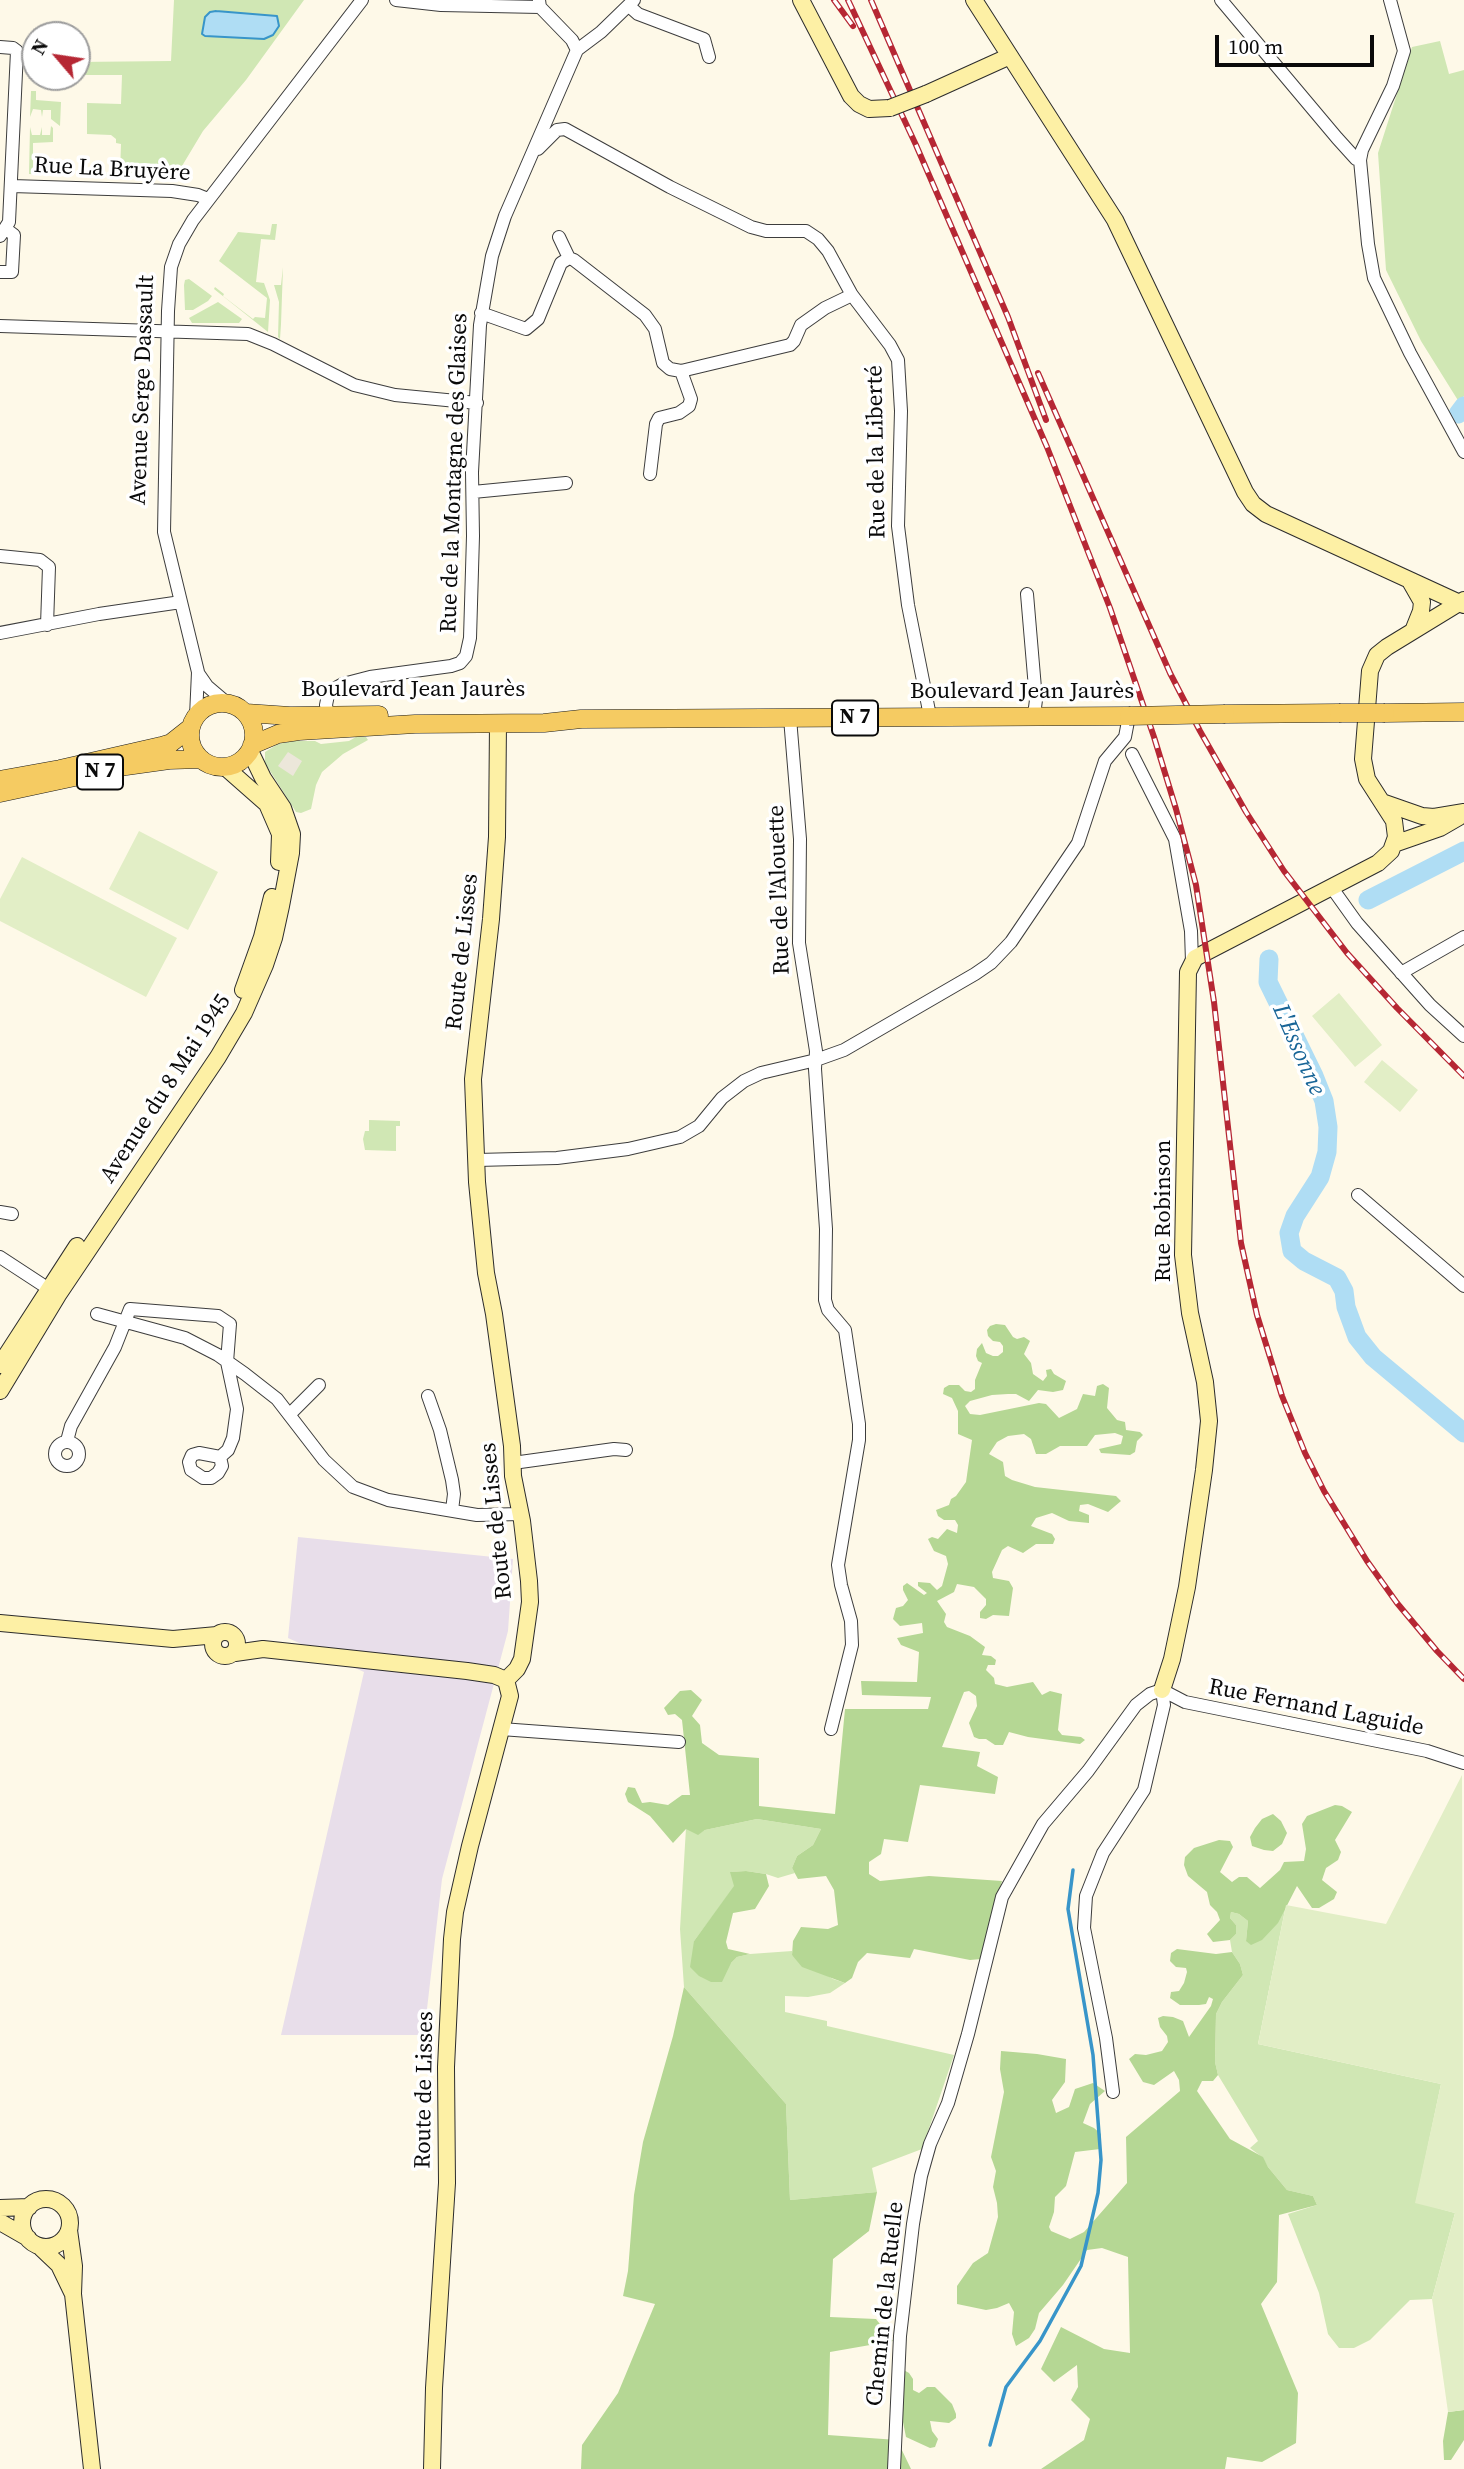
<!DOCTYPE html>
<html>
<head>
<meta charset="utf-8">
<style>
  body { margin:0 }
  #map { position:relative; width:1464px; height:2469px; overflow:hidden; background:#fef9e8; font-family:"Source Serif 4",serif }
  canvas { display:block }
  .north { position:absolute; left:21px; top:21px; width:70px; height:70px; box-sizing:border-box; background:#fff; border:2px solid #9d9d9d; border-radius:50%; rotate:299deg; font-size:19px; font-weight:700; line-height:28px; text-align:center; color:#0a0a0a }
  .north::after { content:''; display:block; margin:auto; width:24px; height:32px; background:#b62734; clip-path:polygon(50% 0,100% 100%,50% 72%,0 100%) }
  .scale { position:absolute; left:1215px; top:35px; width:159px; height:32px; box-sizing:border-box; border:4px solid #0a0a0a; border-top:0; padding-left:9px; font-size:21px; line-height:24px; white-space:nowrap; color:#0a0a0a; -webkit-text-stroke:5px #fff; paint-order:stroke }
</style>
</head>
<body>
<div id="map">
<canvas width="1464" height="2469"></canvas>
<div class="north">N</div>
<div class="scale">100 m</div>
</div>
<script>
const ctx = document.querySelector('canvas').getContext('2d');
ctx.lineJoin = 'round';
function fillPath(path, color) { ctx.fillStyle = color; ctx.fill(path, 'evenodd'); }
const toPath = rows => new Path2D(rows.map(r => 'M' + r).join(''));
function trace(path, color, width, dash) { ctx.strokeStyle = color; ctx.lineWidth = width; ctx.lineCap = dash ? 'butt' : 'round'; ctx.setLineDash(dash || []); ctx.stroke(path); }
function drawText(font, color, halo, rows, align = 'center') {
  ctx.font = font + ' "Source Serif 4",serif'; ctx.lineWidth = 7; ctx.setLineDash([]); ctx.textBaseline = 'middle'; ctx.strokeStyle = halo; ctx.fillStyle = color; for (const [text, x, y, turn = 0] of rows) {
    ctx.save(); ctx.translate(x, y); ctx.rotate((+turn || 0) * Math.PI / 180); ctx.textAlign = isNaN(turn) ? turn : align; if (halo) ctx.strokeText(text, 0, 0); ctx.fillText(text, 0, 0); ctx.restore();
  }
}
fillPath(toPath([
  [298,1537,513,1559,508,1631,442,1879,424,2035,281,2035,364,1672,288,1638]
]), '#e8deea');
fillPath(toPath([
  [174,0,304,0,246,80,203,131,176,176,97,176,97,173,120,173,121,144,116,143,116,139,111,135,87,134,87,103,121,104,122,75,77,75,77,62,171,61],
  [1440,41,1449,74,1464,70,1464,396,1459,402,1421,341,1386,270,1378,153,1412,47],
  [31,91,36,91,36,100,61,102,60,126,51,119,51,110,43,110,42,117,41,110,33,109,30,117],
  [51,126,53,128,53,142,33,143,33,171,62,172,67,175,29,174,30,127,32,135,40,135,42,127,42,135,50,135],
  [272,224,277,224,275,240,261,239,256,282,264,283,270,300,268,332,214,289,215,287,224,294,223,296,253,319,255,317,265,318,267,298,219,261,238,232,270,235],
  [283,267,281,324,280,339,278,337,279,302,274,285,281,285],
  [189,279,212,296,208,301,193,310,185,310,184,285,185,280],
  [218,302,242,319,239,323,192,323,189,318],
  [356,737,366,737,368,740,343,754,322,772,316,785,311,809,301,813,296,812,265,763,265,752,278,744,294,741,315,741,321,744,349,741],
  [369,1120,400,1121,400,1126,396,1126,396,1151,365,1150,363,1139,365,1131,369,1131],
  [757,1819,821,1829,813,1845,797,1856,792,1868,795,1873,778,1878,766,1874,746,1871,731,1872,735,1886,694,1941,731,1963,737,1957,750,1954,792,1951,792,1955,833,1979,845,1983,830,1993,808,1997,785,1996,785,2012,827,2021,827,2026,954,2055,922,2149,872,2168,877,2192,790,2200,786,2104,684,1987,680,1929,686,1828,698,1834,705,1830],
  [1286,1905,1258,2044,1441,2084,1416,2202,1455,2213,1432,2299,1410,2300,1370,2340,1354,2348,1339,2348,1328,2334,1319,2293,1288,2214,1317,2205,1313,2196,1287,2190,1268,2167,1262,2157,1250,2148,1258,2141,1218,2075,1215,2062,1216,2014,1222,2002,1243,1975,1240,1964,1232,1952,1230,1940,1236,1934,1236,1925,1230,1918,1231,1912,1239,1914,1248,1921,1246,1941,1277,1923]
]), '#d0e7b4');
fillPath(toPath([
  [996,1324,1005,1325,1013,1337,1017,1339,1024,1337,1030,1341,1024,1354,1031,1363,1033,1374,1043,1381,1047,1376,1046,1370,1051,1369,1054,1374,1066,1381,1063,1390,1053,1392,1038,1390,1029,1401,1016,1394,1008,1394,992,1395,970,1401,965,1406,970,1414,980,1415,1039,1403,1046,1404,1059,1418,1077,1409,1083,1394,1095,1396,1097,1386,1103,1384,1109,1388,1107,1408,1117,1420,1125,1422,1126,1430,1140,1432,1143,1435,1137,1441,1135,1452,1130,1455,1101,1453,1099,1449,1121,1444,1123,1436,1115,1433,1095,1435,1087,1446,1060,1446,1046,1454,1036,1454,1031,1439,1024,1434,1008,1436,997,1442,989,1454,1003,1462,1005,1476,1012,1480,1035,1487,1116,1496,1121,1501,1108,1512,1088,1504,1080,1505,1079,1511,1089,1515,1089,1523,1069,1521,1052,1513,1036,1518,1031,1526,1052,1534,1055,1539,1053,1544,1036,1544,1023,1553,1008,1546,1002,1550,992,1572,993,1578,1009,1581,1013,1588,1009,1616,993,1615,986,1619,980,1618,980,1612,986,1605,986,1599,974,1587,957,1584,954,1592,937,1601,946,1614,944,1622,947,1627,970,1636,985,1647,982,1655,991,1656,996,1660,995,1665,988,1665,986,1670,994,1678,995,1684,1007,1687,1033,1682,1042,1695,1050,1691,1062,1694,1058,1730,1062,1735,1081,1737,1085,1740,1080,1744,1028,1737,1009,1732,1003,1745,995,1745,986,1739,979,1739,974,1737,969,1723,977,1706,976,1696,969,1691,964,1692,942,1747,980,1752,977,1766,998,1777,995,1794,920,1785,908,1842,884,1839,881,1854,869,1862,869,1874,880,1881,929,1876,1002,1881,981,1959,970,1960,914,1949,910,1958,867,1953,858,1962,852,1978,845,1983,802,1967,792,1955,793,1941,801,1927,828,1929,838,1925,834,1890,826,1876,798,1879,792,1868,797,1856,813,1845,821,1829,757,1819,705,1830,698,1835,686,1829,673,1843,650,1816,628,1802,625,1794,628,1787,635,1788,642,1803,650,1802,668,1805,682,1795,690,1795,682,1720,675,1714,668,1715,664,1708,680,1691,691,1690,702,1700,692,1716,700,1725,702,1743,719,1755,759,1758,759,1806,835,1814,845,1709,928,1709,931,1697,862,1695,861,1681,917,1682,919,1652,901,1645,897,1638,923,1633,922,1623,900,1626,893,1619,896,1608,903,1606,908,1600,903,1590,903,1586,907,1583,924,1595,927,1593,918,1586,918,1582,930,1583,937,1590,942,1586,948,1564,946,1556,934,1551,928,1539,932,1537,938,1539,947,1529,957,1533,958,1525,955,1520,944,1520,938,1516,936,1510,949,1505,951,1499,956,1496,966,1482,972,1440,958,1434,958,1411,952,1398,943,1394,944,1388,949,1385,959,1385,965,1391,971,1392,975,1389,975,1380,982,1363,978,1361,976,1356,977,1349,982,1343,986,1353,993,1356,998,1356,1003,1352,1003,1346,1000,1342,993,1341,988,1336,987,1330,990,1326],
  [1335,1805,1342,1806,1352,1812,1335,1840,1341,1852,1338,1860,1326,1868,1322,1880,1337,1892,1334,1899,1319,1908,1312,1908,1297,1886,1278,1923,1262,1940,1251,1945,1246,1941,1248,1921,1239,1914,1231,1912,1230,1918,1236,1925,1236,1934,1230,1940,1213,1942,1207,1934,1220,1920,1217,1912,1210,1905,1207,1892,1188,1876,1184,1865,1185,1857,1194,1848,1219,1840,1230,1841,1233,1847,1220,1872,1232,1882,1239,1877,1247,1877,1260,1888,1280,1870,1284,1862,1304,1861,1306,1849,1302,1824,1307,1816],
  [1273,1814,1281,1821,1287,1833,1282,1844,1273,1851,1264,1850,1252,1846,1250,1837,1255,1828,1262,1819],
  [746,1871,766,1874,769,1886,755,1909,733,1913,726,1942,728,1949,750,1954,737,1957,731,1963,722,1982,711,1982,699,1976,690,1967,694,1941,734,1886,730,1872],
  [1177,1949,1216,1954,1232,1952,1240,1964,1243,1975,1222,2002,1216,2014,1215,2062,1218,2075,1213,2081,1202,2081,1197,2091,1230,2139,1263,2157,1268,2167,1287,2190,1313,2196,1317,2205,1279,2215,1277,2282,1261,2304,1298,2393,1296,2443,1262,2462,1227,2457,1225,2469,1041,2469,1084,2440,1090,2419,1071,2400,1078,2387,1077,2365,1054,2382,1041,2369,1061,2327,1104,2349,1130,2353,1128,2257,1102,2248,1087,2250,1063,2285,1039,2313,1035,2329,1029,2338,1016,2346,1012,2334,1014,2312,1009,2303,997,2308,986,2310,957,2304,957,2286,973,2263,988,2253,998,2217,997,2203,993,2187,996,2171,991,2157,1004,2092,1000,2069,1001,2051,1037,2054,1066,2059,1065,2082,1052,2100,1056,2113,1069,2107,1075,2089,1093,2083,1105,2091,1090,2104,1083,2123,1094,2128,1101,2134,1100,2149,1075,2152,1066,2186,1055,2197,1054,2212,1049,2227,1051,2231,1070,2239,1084,2232,1127,2183,1126,2137,1180,2091,1179,2080,1174,2071,1154,2085,1143,2082,1129,2059,1135,2054,1146,2055,1162,2051,1168,2042,1167,2036,1160,2027,1158,2018,1163,2016,1173,2017,1183,2021,1189,2037,1211,2006,1213,1999,1209,1997,1206,2004,1199,2005,1180,2005,1170,1998,1171,1992,1179,1991,1184,1983,1187,1972,1186,1968,1176,1967,1170,1961,1171,1953],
  [684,1987,786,2104,790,2200,877,2192,869,2231,833,2259,830,2317,876,2319,893,2341,830,2352,828,2435,897,2440,911,2469,581,2469,582,2445,618,2393,655,2304,623,2296,628,2271,634,2195,643,2142,673,2036],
  [902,2369,909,2373,913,2379,913,2390,919,2393,927,2387,935,2387,952,2404,956,2414,956,2418,949,2423,930,2421,932,2431,938,2439,935,2447,930,2448,906,2437,903,2422,899,2414],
  [1464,2410,1464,2440,1451,2460,1444,2460,1443,2441,1448,2412]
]), '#b5d794');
fillPath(toPath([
  [139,831,218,872,188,930,109,889],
  [22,857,177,938,146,997,0,921,0,899],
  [1339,993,1382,1045,1355,1067,1312,1016],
  [1382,1060,1418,1090,1400,1112,1364,1082],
  [1462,1775,1464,2410,1448,2412,1432,2299,1455,2213,1415,2203,1441,2084,1258,2044,1286,1905,1386,1924]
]), '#e2eec6');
fillPath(toPath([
  [288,752,302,761,293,776,278,766]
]), '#ece7da');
const water = toPath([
  [216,11,277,16,279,26,273,35,264,39,205,36,202,34,205,17,210,12,216,11]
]);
fillPath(water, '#afddf4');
trace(water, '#3895c9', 2);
trace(toPath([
  [990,2445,1006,2387,1040,2341,1081,2266,1098,2193,1101,2160,1093,2055,1068,1909,1073,1870]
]), '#3895c9', 3.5);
trace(toPath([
  [1458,414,1464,406],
  [1368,900,1464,851],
  [1269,959,1268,982,1314,1076,1324,1101,1328,1127,1327,1152,1320,1177,1295,1216,1289,1233,1292,1251,1304,1261,1337,1278,1344,1291,1346,1307,1357,1337,1373,1357,1464,1433]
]), '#afddf4', 19);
const street = toPath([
  [396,0,441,5,540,7],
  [539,0,540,7,572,40,577,50],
  [1221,0,1337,138,1356,159,1360,160],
  [1390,0,1404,51,1393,86,1362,150,1360,160,1368,244,1374,278,1410,353,1464,452],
  [629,6,638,14,704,39,709,57],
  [0,47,13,48,17,51,9,222,0,236],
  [538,149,557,130,565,129,670,187,751,227,766,231,806,231,818,239,828,251,852,295,890,345,898,360,901,411,898,526,908,605,930,716],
  [12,186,172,191,198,195,208,199],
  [559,237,569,258],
  [0,272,12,272,14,235,6,229],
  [481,313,526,329,538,319,561,263,569,258,574,260,645,315,655,329,663,363,670,369,681,371],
  [0,326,248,334,273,344,354,385,395,395,477,403],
  [681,371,790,345,794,341,801,325,825,308,852,295],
  [650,474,656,424,659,418,679,413,689,406,691,399,681,371],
  [473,492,566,483],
  [0,556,40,560,49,567,47,625],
  [1027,594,1036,700,1034,715],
  [0,633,99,614,181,602],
  [198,673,207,686,227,703],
  [196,716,198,672,164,532,168,311,171,267,179,244,193,220,362,0],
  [328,716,326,705,328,695,332,690,343,684,370,677,451,666,460,663,466,656,470,638,473,536,472,472,480,325,492,256,505,216,577,50,601,32,634,0],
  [790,718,800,839,799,943,816,1051,815,1069,826,1229,825,1300,828,1310,845,1330,859,1424,859,1440,838,1565,841,1585,851,1621,852,1645,831,1729],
  [1132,754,1175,839,1191,931,1192,962],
  [1332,888,1357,923,1430,1005,1464,1036],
  [1401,973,1464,937],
  [477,1160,557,1158,628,1149,680,1137,699,1126,722,1098,744,1081,761,1073,816,1060,844,1050,975,974,991,963,1011,942,1078,843,1105,761,1125,737,1129,716],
  [1358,1195,1464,1286],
  [0,1212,12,1214],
  [0,1257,55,1293],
  [97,1314,185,1338,218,1355,245,1374,277,1399,324,1460,353,1487,388,1500,477,1515,521,1514],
  [428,1396,440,1430,452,1480,454,1494,452,1510],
  [290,1414,319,1385],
  [67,1441,71,1426,115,1347,130,1309,218,1316,230,1324,227,1362,237,1409,233,1438,228,1450,220,1457],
  '55 1454a12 12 0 1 1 24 0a12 12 0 1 1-24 0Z',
  [199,1453,220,1457,222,1466,218,1473,211,1478,203,1478,191,1470,189,1462,192,1455,199,1453],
  [513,1463,614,1449,626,1450],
  [1162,1690,1185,1702,1427,1751,1464,1763],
  [501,1729,679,1742],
  [1113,2092,1106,2038,1084,1928,1086,1896,1103,1853,1144,1790,1164,1705,1162,1690],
  [894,2469,900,2336,913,2224,921,2176,930,2144,948,2103,968,2034,1002,1897,1043,1824,1088,1771,1136,1705,1150,1694,1162,1690]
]);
const secondary = toPath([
  [801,0,851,96,859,104,869,109,890,108],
  [974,0,1115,220,1245,492,1253,504,1266,514,1464,605],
  [926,94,1010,56],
  [1410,581,1422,602,1421,611,1413,631],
  [498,723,497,837,491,919,473,1079,477,1182,486,1273,494,1314,512,1446,513,1476,522,1521,529,1581,530,1602,522,1659,517,1669,506,1680],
  [225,767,267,804,280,834,279,862],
  [1382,802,1422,816,1434,817,1464,812],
  [1394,844,1440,828,1459,817],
  [243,990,262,937,272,897],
  [0,1365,77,1246],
  [0,1391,58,1295,218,1057,244,1013,265,965,274,938,281,906,291,853,292,834,283,808,263,778,250,751],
  [0,1623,173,1639,217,1635],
  '213 1644a12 12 0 1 1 24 0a12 12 0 1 1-24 0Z',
  [235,1653,263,1649,467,1671,494,1675,506,1680],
  [1162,1690,1172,1659,1187,1587,1204,1470,1209,1421,1205,1382,1190,1313,1183,1255,1188,972,1195,958,1378,863,1391,851,1396,837,1394,821,1367,779,1363,759,1370,671,1377,655,1387,647,1464,600],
  '22 2223a24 24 0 1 1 48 0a24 24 0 1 1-48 0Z',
  [0,2208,29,2207],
  [0,2222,28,2238],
  [69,2230,74,2266,73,2294,92,2469],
  [39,2246,59,2265,72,2292],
  [432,2469,434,2388,447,2183,446,2067,452,1939,455,1912,470,1846,510,1696,506,1680]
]);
const primary = toPath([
  '190 735a32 32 0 1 1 64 0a32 32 0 1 1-64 0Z',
  [246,713,290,716,379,715],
  [1385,713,1464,712],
  [1225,714,1339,713],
  [252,745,278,734,299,731,415,724,544,723,581,719,1129,716],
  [0,780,60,769,161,746,171,743,190,728],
  [0,793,126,766,169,760,201,759]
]);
trace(street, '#3d3d3d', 14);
trace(secondary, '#2c2c2c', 18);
trace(primary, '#1b1b1b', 19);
trace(street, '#fff', 12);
trace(secondary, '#fdf0a5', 16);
trace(primary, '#f5cb62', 18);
const rail = toPath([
  [834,0,853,26],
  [848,0,916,145,1047,447,1110,608,1154,737,1176,809,1196,885,1214,1002,1241,1243,1257,1315,1282,1396,1305,1453,1324,1491,1367,1561,1397,1603,1437,1651,1464,1679],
  [871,0,1008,317,1046,420],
  [1038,373,1170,673,1200,731,1246,812,1284,871,1347,953,1397,1008,1464,1076]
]);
trace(rail, '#b62734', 6);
trace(rail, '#fff', 3.5, [10]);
const secondaryBridge = toPath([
  [890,108,926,94]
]);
const primaryBridge = toPath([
  [1339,713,1385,713],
  [1129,716,1225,714]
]);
trace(secondaryBridge, '#2c2c2c', 18, []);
trace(primaryBridge, '#1b1b1b', 19, []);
trace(secondaryBridge, '#fdf0a5', 16);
trace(primaryBridge, '#f5cb62', 18);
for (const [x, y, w] of [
  [855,718,46],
  [100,772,46]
]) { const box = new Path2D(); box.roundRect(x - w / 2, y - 17.5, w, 35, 5); ctx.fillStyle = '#fff'; ctx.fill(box); trace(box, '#0a0a0a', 2); }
drawText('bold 21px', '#0a0a0a', null, [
  ["N 7",855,718],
  ["N 7",100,772]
]);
drawText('23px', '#0a0a0a', '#fff', [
  ["Rue La Bruyère",112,170,3],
  ["Avenue Serge Dassault",143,390,-88],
  ["Rue de la Liberté",877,452,-91],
  ["Rue de la Montagne des Glaises",455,473,-88],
  ["Boulevard Jean Jaurès",413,690],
  ["Boulevard Jean Jaurès",1022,692],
  ["Rue de l'Alouette",780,890,-92],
  ["Route de Lisses",463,952,-84],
  ["Avenue du 8 Mai 1945",166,1089,-57],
  ["Rue Robinson",1164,1211,-90],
  ["Route de Lisses",497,1521,-96],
  ["Rue Fernand Laguide",1316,1708,11],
  ["Route de Lisses",425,2090,-89],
  ["Chemin de la Ruelle",886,2304,-84]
]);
drawText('italic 24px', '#186597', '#fff', [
  ["L'Essonne",1298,1050,66]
]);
</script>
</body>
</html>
